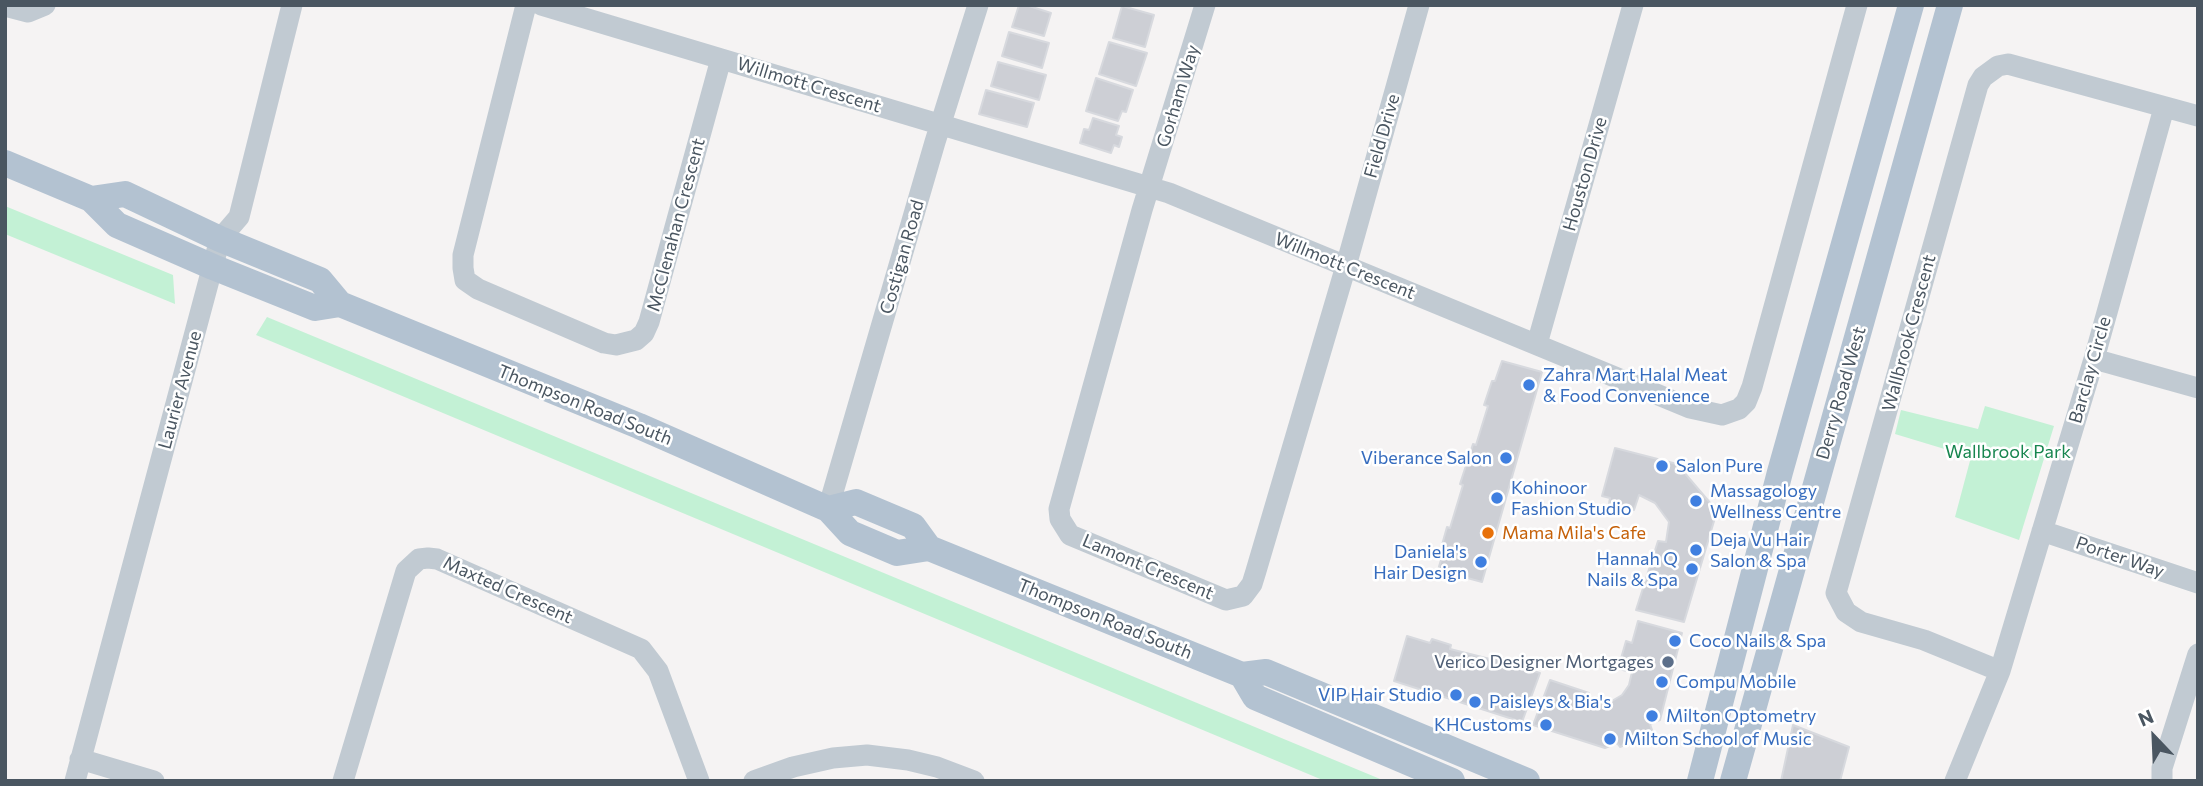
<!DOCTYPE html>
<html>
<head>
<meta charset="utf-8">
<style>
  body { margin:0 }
  #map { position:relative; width:2203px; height:786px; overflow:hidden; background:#f5f3f3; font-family:Commissioner,sans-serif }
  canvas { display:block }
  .frame { position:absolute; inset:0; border:7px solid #4a5661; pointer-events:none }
  .north { position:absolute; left:2119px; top:702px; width:70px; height:70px; -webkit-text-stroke:5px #fff; paint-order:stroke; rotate:337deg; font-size:19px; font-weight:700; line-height:28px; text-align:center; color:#4a5661 }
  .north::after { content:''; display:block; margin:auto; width:24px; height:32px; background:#4a5661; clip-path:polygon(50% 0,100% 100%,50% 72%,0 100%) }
</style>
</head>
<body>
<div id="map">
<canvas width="2203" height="786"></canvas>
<div class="frame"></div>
<div class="north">N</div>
</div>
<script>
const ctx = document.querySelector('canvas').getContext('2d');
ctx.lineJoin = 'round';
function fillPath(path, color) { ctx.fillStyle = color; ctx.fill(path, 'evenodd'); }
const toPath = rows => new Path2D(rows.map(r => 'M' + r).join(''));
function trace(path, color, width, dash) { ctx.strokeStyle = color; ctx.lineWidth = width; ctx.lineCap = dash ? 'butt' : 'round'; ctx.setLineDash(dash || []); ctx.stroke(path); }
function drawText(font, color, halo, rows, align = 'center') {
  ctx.font = font + ' Commissioner,sans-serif'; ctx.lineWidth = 5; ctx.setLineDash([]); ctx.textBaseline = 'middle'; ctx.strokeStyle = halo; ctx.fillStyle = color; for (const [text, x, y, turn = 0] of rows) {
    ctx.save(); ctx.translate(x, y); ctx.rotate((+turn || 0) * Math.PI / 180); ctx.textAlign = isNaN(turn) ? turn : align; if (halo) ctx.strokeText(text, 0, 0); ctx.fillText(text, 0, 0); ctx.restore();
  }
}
fillPath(toPath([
  [5,206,173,275,175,304,5,234],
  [267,317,1385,781,1325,781,256,335],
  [1985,406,2054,426,2019,540,1955,517,1971,457,1895,434,1901,410,1978,429]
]), '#c3f1d5');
const building = toPath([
  [1019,5,1026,5,1051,13,1044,36,1012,27,1019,5],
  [1122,6,1154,15,1145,47,1113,38,1122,6],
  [1009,32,1049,43,1042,68,1002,56,1009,32],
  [1109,42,1147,53,1136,86,1099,74,1109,42],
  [998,62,1046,75,1039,100,991,86,998,62],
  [1096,78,1133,90,1126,112,1122,111,1118,121,1086,111,1096,78],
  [986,90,1034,103,1027,127,979,114,986,90],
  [1093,118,1119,126,1116,135,1122,137,1119,147,1114,145,1111,153,1080,143,1084,129,1089,130,1093,118],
  [1502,361,1542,372,1482,582,1438,570,1443,553,1440,552,1447,527,1450,528,1463,485,1460,484,1473,444,1476,445,1488,406,1484,405,1492,381,1495,381,1502,361],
  [1615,448,1677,464,1717,511,1684,622,1636,610,1658,541,1666,542,1669,522,1655,503,1639,495,1634,510,1609,504,1610,498,1602,496,1615,448],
  [1638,621,1682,633,1660,720,1650,724,1653,733,1620,747,1617,743,1605,748,1533,725,1550,680,1589,693,1584,703,1605,705,1622,695,1629,685,1632,672,1618,669,1626,641,1632,643,1638,621],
  [1407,636,1430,643,1432,639,1451,645,1450,649,1494,660,1495,656,1518,662,1517,666,1540,673,1522,722,1394,681,1407,636],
  [1793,725,1849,747,1840,781,1781,781,1793,725]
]);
fillPath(building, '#cdcfd5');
trace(building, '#d7d9de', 2);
trace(toPath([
  [526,5,463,255,463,268,465,280,478,289,604,343,616,345,636,340,644,333,649,322,721,59],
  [541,5,1169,193,1690,408,1722,415,1739,409,1746,402,1752,387,1857,5],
  [1205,5,1142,210,1059,509,1060,519,1070,535,1226,600,1243,596,1252,584,1256,571,1346,266,1419,5],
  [5,6,28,12,45,5],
  [1537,344,1633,5],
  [2094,359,2198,388],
  [828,509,935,142,978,5],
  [2042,531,2198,583],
  [2000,671,1924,640,1861,622,1846,612,1836,593,1978,85,1983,77,1998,66,2008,64,2198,116],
  [80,759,154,781],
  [75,781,220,239,239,217,292,5],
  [343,781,406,571,419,559,428,558,437,559,641,649,658,671,699,781],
  [754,781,793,767,833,758,867,755,908,760,937,767,974,781],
  [1955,781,2000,671,2094,359,2164,108],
  [2162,781,2162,768,2198,654]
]), '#c1cad2', 21);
trace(toPath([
  [5,163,91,199,117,225,213,267,315,308,340,304],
  [91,199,125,194,220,239,320,280,340,304,639,426,828,509,850,533,897,553,929,548,1242,675,1266,672,1527,781],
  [828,509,856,502,913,526,929,548],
  [1242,675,1255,697,1452,781],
  [1700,781,1780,472,1911,5],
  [1733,781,1950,5]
]), '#b3c2d1', 26);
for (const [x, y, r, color] of [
  [1529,385,7,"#3f7fe0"],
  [1506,458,7,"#3f7fe0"],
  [1662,466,7,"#3f7fe0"],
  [1497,498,7,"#3f7fe0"],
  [1696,501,7,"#3f7fe0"],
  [1488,533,7,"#e8710a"],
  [1696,550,7,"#3f7fe0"],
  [1481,562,7,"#3f7fe0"],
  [1692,569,7,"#3f7fe0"],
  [1675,641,7,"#3f7fe0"],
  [1668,662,7,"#5c6f8a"],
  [1662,682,7,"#3f7fe0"],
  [1456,695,7,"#3f7fe0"],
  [1475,702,7,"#3f7fe0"],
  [1652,716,7,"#3f7fe0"],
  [1546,725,7,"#3f7fe0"],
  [1610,739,7,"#3f7fe0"]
]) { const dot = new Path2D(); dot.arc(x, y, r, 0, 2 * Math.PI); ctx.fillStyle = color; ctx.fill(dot); trace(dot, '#fff', 2.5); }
drawText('18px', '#4a5661', '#fff', [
  ["Willmott Crescent",809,85,17],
  ["Gorham Way",1178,96,-73],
  ["Field Drive",1382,136,-74],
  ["Houston Drive",1585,174,-74],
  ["McClenahan Crescent",676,225,-75],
  ["Costigan Road",902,257,-74],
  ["Willmott Crescent",1345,266,22],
  ["Wallbrook Crescent",1909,333,-75],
  ["Barclay Circle",2090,370,-74],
  ["Laurier Avenue",180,390,-75],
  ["Derry Road West",1841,393,-74],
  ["Thompson Road South",585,405,22],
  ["Porter Way",2120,557,19],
  ["Lamont Crescent",1148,567,23],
  ["Maxted Crescent",508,590,24],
  ["Thompson Road South",1105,619,22]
]);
drawText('18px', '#366cbe', '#fff', [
  ["Zahra Mart Halal Meat",1543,375],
  ["& Food Convenience",1543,396],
  ["Viberance Salon",1492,458,"right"],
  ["Salon Pure",1676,466],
  ["Kohinoor",1511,488],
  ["Fashion Studio",1511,509],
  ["Massagology",1710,491],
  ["Wellness Centre",1710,512],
  ["Deja Vu Hair",1710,540],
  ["Salon & Spa",1710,561],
  ["Daniela's",1467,552,"right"],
  ["Hair Design",1467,573,"right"],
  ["Hannah Q",1678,559,"right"],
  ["Nails & Spa",1678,580,"right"],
  ["Coco Nails & Spa",1689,641],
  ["Compu Mobile",1676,682],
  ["VIP Hair Studio",1442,695,"right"],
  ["Paisleys & Bia's",1489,702],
  ["Milton Optometry",1666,716],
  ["KHCustoms",1532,725,"right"],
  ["Milton School of Music",1624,739]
], 'left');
drawText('18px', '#17864f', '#fff', [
  ["Wallbrook Park",2008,452]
]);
drawText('18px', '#c56008', '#fff', [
  ["Mama Mila's Cafe",1502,533]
], 'left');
drawText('18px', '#4e5e75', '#fff', [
  ["Verico Designer Mortgages",1654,662]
], 'right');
</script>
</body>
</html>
